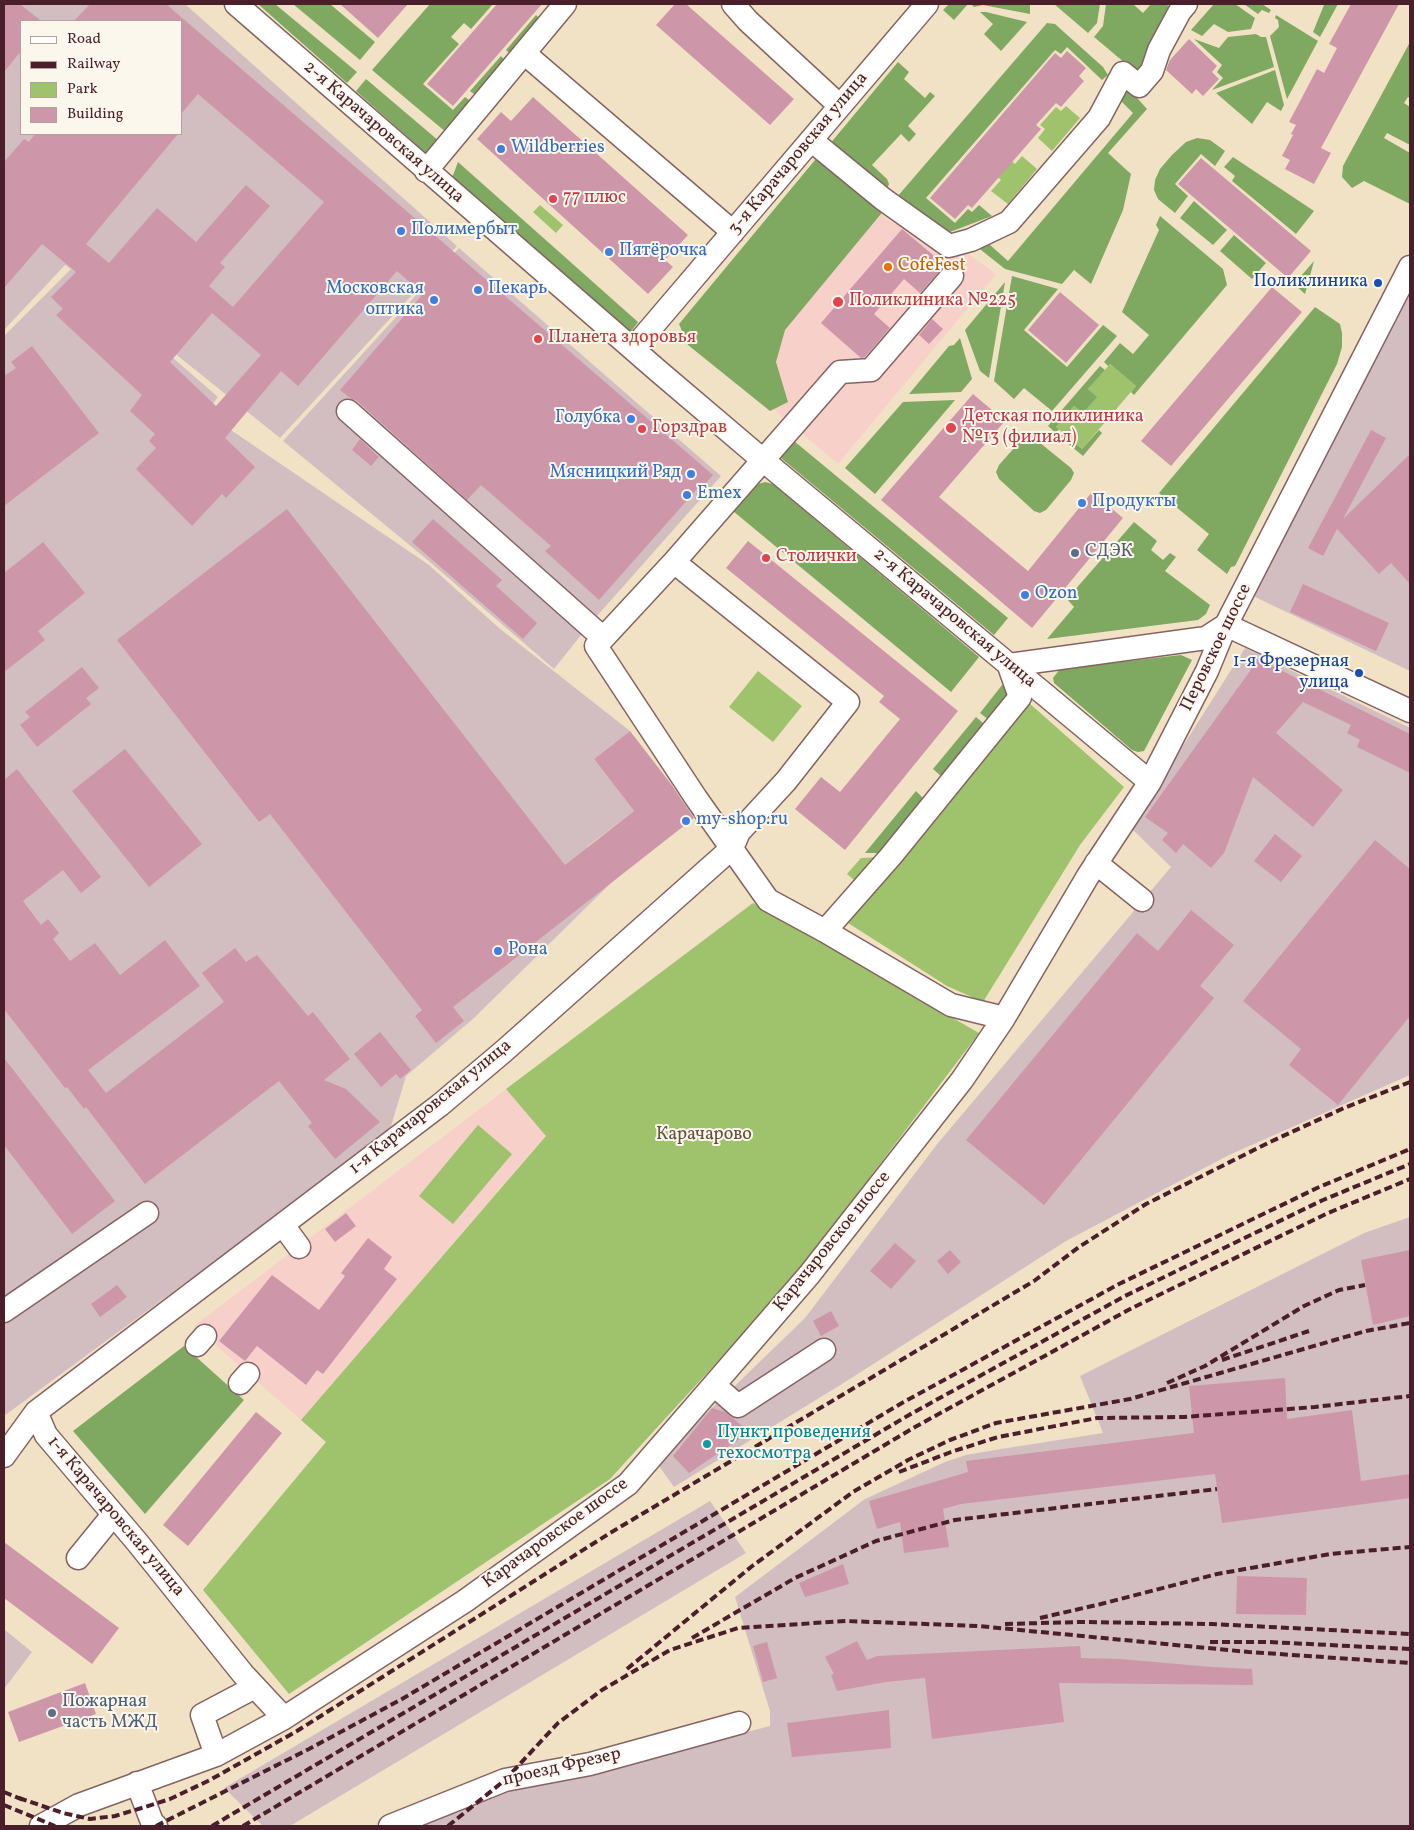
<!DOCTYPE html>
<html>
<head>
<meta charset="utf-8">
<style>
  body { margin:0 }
  #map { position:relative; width:1414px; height:1830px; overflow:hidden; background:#f2e2c5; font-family:Vollkorn,serif }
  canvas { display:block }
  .frame { position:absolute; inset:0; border:5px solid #4a1f2b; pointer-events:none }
  .legend { position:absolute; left:20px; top:20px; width:162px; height:115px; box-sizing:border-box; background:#fbf7ec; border:1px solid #b4a19f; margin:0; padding:6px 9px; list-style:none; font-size:15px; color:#4a1f2b }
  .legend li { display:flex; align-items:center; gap:10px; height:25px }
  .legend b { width:25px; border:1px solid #b4a19f }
</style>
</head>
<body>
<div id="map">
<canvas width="1414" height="1830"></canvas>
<div class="frame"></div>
<ul class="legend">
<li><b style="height:6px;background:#fff"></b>Road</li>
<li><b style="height:6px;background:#4a1f2b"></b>Railway</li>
<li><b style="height:14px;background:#9fc26c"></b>Park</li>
<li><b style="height:14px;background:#ce97a9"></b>Building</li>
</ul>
</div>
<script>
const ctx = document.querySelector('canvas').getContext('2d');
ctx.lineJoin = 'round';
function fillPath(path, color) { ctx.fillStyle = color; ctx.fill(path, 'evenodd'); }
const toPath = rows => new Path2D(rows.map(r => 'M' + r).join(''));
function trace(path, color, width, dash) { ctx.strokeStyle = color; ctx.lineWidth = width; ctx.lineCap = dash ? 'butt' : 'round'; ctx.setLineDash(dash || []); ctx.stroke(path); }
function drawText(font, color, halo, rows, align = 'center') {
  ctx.font = font + ' Vollkorn,serif'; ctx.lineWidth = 4; ctx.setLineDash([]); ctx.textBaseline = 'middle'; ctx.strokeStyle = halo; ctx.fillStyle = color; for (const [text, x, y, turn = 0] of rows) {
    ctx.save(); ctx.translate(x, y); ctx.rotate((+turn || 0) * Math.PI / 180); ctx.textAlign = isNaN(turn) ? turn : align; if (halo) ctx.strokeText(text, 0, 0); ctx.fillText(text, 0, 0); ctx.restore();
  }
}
fillPath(toPath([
  [824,156,885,209,882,215,892,223,898,217,964,251,996,274,838,464,680,329],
  [506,1089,546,1135,301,1420,194,1326]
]), '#f7d0c9');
fillPath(toPath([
  [4,4,185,4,457,246,280,438,81,278,218,397,206,413,429,565,499,628,630,731,594,759,634,811,587,847,612,882,474,1018,406,1076,389,1133,4,1416,4,336,71,269,65,265,4,330],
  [21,21,181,21,181,134,21,134],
  [459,248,721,476,589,625,554,669,424,557,283,441],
  [1410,293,1410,671,1253,596],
  [1245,648,1410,728,1410,1075,1229,1155,1066,1241,842,1384,674,1487,656,1462,805,1318,938,1143,1171,867,1131,828],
  [1410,1217,1410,1826,415,1826,505,1789,600,1770,770,1726,770,1711,735,1597,865,1499,945,1462,966,1455,995,1450,1103,1433,1080,1376,1364,1233],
  [710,1501,746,1553,290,1826,263,1826,224,1788],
  [4,1629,32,1652,4,1689]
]), '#d2bec1');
fillPath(toPath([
  [1066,106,1080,118,1052,151,1038,138,1045,129,1040,125,1056,107,1061,111],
  [1022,156,1037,169,1008,204,991,191,1001,180,996,176,1010,160,1015,164],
  [540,205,563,225,556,233,533,212],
  [1110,364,1136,386,1082,449,1056,427,1074,406,1083,413,1096,397,1088,389],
  [758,671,802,706,773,742,729,707],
  [1029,703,1124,787,1080,845,983,1002,947,986,848,923,900,857],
  [882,857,860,885,847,874,861,858],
  [753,903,979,1033,793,1279,610,1479,289,1694,203,1590,326,1442,301,1420,546,1136,506,1089],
  [478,1125,512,1154,453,1224,419,1196]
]), '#9fc26c');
fillPath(toPath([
  [258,4,275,4,357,72,347,83],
  [293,4,330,4,375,42,360,60],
  [430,4,493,4,471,29,464,23,451,37,459,44,423,84,453,110,465,97,473,103,447,133,372,70],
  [949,4,968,4,954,20,943,10],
  [971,4,1030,4,1030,14,983,5,974,7],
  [1054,4,1071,4,1073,5,1074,4,1100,4,1097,23,1088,33],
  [1106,4,1133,4,1143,13,1151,4,1166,4,1172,9,1163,18,1145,65,1138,70,1131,68,1094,37,1103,26],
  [1214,4,1235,4,1255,18,1251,29,1228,32,1214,24,1202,36,1191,30],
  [1244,4,1262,4,1271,10,1269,13,1262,10,1258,14],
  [1323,4,1338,4,1320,37,1313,32,1324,5],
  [980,12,986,12,1027,22,1001,51,984,34,993,24],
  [536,15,542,21,513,56,506,50],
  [1276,15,1318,41,1287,99,1270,36,1279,27,1278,20,1275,18],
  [1047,23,1055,24,1103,67,1108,75,1102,80,1067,47,1061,54,1055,50,926,198,955,223,968,209,972,212,979,205,992,216,950,232,948,237,897,197],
  [1256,34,1261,37,1266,37,1274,67,1212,90,1223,78,1217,72,1222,65,1194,39,1219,48,1228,37],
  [1410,42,1410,98,1408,97,1404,103,1410,107,1410,145,1387,133,1384,138,1410,153,1410,204,1364,181,1352,188,1342,177,1343,166],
  [501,56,507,63,478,97,470,91],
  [898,62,909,72,904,79,925,98,930,92,935,96,908,126,916,134,909,142,901,134,872,165,887,179,889,184,887,189,829,145],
  [1275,70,1284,105,1281,111,1267,102,1252,124,1216,93],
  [366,79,439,141,427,154,356,91],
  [1123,88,1130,90,1147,109,1108,153,1131,174,1123,210,1091,284,1074,270,1062,284,1005,269,976,246,984,243,989,244,1008,261,1133,113,1120,100],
  [1197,138,1210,140,1225,151,1215,166,1201,154,1175,184,1188,196,1175,213,1158,199,1154,190,1155,180,1160,169,1172,155,1186,142],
  [820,154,885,209,785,330,776,362,788,402,770,411,688,345,679,324],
  [1233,157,1314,211,1296,234,1232,181,1235,176,1224,167],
  [458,162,638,322,630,333,452,178],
  [1194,201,1227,230,1213,245,1180,218],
  [1160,216,1223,269,1227,285,1134,395,1131,392,1136,386,1110,364,1108,366,1104,362,1120,343,1133,354,1149,335,1122,312,1159,230,1156,225],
  [1234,235,1266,263,1252,279,1220,251],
  [1314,261,1305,294,1294,284],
  [1012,276,1058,289,1024,330,1067,367,1103,325,1117,336,1052,411,1024,388,1014,399,994,381],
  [1005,282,989,378,980,371,965,330],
  [1315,307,1340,324,1342,333,1342,347,1337,364,1235,566,1231,567,1227,574,1197,550,1209,534,1159,493],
  [960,338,972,379,961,392,909,394,949,346,954,345],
  [1100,366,1105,370,1088,389,1097,397,1083,413,1074,406,1056,427,1059,429,1056,433,1048,426],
  [955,400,875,494,845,468,903,402],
  [1099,430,1102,433,1083,456,1060,437,1063,433,1082,449],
  [1029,434,1071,468,1074,473,1071,480,1046,510,1040,513,1034,511,999,479,996,472,999,465,1022,439],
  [794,441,1008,618,994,635,781,458],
  [765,482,773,484,979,657,951,692,733,511,751,491,758,484],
  [1134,522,1157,541,1151,550,1163,560,1170,553,1176,557,1165,571,1210,605,1206,614,1198,620,1047,639,1074,607,1067,599],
  [1181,655,1192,660,1144,751,1138,752,1132,750,1054,683,1053,678,1060,669],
  [1006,680,1014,690,993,723,980,713],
  [976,717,989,728,942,777,933,769],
  [916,791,923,798,926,804,886,853,865,853],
  [184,1346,244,1400,145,1514,73,1431]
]), '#7fa860');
fillPath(toPath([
  [4,4,20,4,41,21,21,21,21,51,4,72],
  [90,4,166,4,713,475,699,491,697,489,599,600,545,551,551,546,481,485,467,500,357,401,350,398,340,390,423,294,397,271,298,386,281,371,225,438,255,467,226,498,222,494,192,526,136,469,156,448,149,441,155,434,130,411,142,395,56,315,63,309,51,297,76,272,42,244,4,288,4,162,24,139,29,142,35,134,178,134,86,244,109,263,157,208,196,242,246,185,270,206,220,263,225,267,209,286,233,307,324,202,198,94,181,114,181,21,74,21],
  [212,313,261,355,216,406,170,362],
  [340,4,408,4,378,38],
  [497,4,542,4,453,106,427,84],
  [675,4,686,4,794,99,770,125,656,25],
  [1351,4,1399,4,1321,148,1331,153,1314,184,1285,169,1290,160,1282,156,1293,135,1291,134,1296,125,1289,122,1317,69,1324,73,1337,48,1329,44],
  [1189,39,1217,66,1212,72,1219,79,1203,96,1196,89,1192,94,1166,70,1170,60],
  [1067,51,1086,68,1079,76,1084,81,1061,107,1056,103,1036,125,1041,129,972,208,968,205,955,219,930,198,1055,53,1061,58],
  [533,97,688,235,665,260,673,267,648,294,477,139,501,112,511,121],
  [1201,158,1311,251,1288,278,1178,184],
  [902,229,945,265,920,293,904,279,874,314,890,328,865,357,861,358,821,323],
  [1272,287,1302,312,1171,466,1141,441],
  [1060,292,1099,325,1066,363,1028,330],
  [932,319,943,329,929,344,919,335],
  [32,346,99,433,4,506,4,376,16,368,11,362],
  [973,394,1005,421,939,497,1028,571,1092,492,1123,518,1032,628,881,500],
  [1371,430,1386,438,1343,519,1410,454,1410,584,1391,563,1379,574,1337,529,1323,556,1308,548],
  [360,439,379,457,371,466,352,450],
  [287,509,565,865,634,811,594,759,630,731,671,784,694,818,453,1007,464,1021,436,1043,415,1016,422,1010,270,814,259,822,117,640],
  [433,519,502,580,496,586,537,623,523,639,412,542],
  [748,541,958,711,845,850,795,809,821,777,840,792,900,719,879,702,884,696,726,568],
  [43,542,85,593,38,631,45,640,4,672,4,573],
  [1303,584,1389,623,1376,651,1290,612],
  [1256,658,1410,734,1410,773,1357,747,1360,740,1347,733,1351,725,1303,702,1276,733,1343,790,1313,827,1253,777,1224,853,1211,868,1183,844,1176,853,1162,840,1168,833,1145,817,1250,671],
  [82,667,99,688,86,698,91,704,37,747,20,725,30,717,25,712],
  [125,749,202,844,149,887,72,791],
  [17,769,101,877,81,893,63,870,23,901,41,925,48,919,59,933,53,939,70,961,95,943,120,975,165,940,200,986,88,1070,106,1093,224,1002,202,973,235,948,246,962,257,955,308,1016,313,1012,350,1059,324,1080,346,1089,380,1122,335,1159,308,1126,312,1123,279,1081,145,1184,86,1107,84,1109,67,1087,65,1088,4,1009,4,780],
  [1275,834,1302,856,1281,882,1254,861],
  [1375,840,1410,869,1410,1016,1338,1105,1289,1065,1301,1049,1243,1001],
  [1191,910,1234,945,1200,986,1214,998,1044,1205,966,1140,1137,933,1158,951],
  [380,1032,411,1070,400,1079,396,1074,381,1087,354,1054],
  [4,1058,115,1201,72,1234,4,1145],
  [346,1213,356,1226,335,1242,325,1229],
  [368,1238,392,1257,384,1269,397,1279,323,1374,317,1370,306,1385,257,1346,245,1361,219,1341,272,1275,319,1310,345,1276,341,1273],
  [895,1243,916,1261,891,1289,870,1271],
  [950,1250,961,1262,948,1274,937,1261],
  [1410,1250,1410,1316,1373,1325,1361,1260],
  [117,1285,127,1297,100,1317,91,1304],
  [831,1311,839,1326,821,1336,813,1321],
  [1285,1378,1287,1419,1352,1410,1361,1481,1410,1474,1410,1498,1222,1523,1215,1474,961,1504,943,1509,949,1547,904,1553,900,1522,877,1529,869,1501,968,1472,966,1461,1194,1433,1189,1386],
  [712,1408,725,1412,750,1432,689,1473,673,1456],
  [256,1412,282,1433,188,1546,163,1525],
  [4,1542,119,1628,92,1664,4,1598],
  [843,1564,849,1584,805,1597,799,1583],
  [1237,1576,1307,1578,1306,1615,1236,1614],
  [857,1641,867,1660,877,1656,1080,1646,1081,1658,1120,1659,1212,1667,1252,1669,1253,1685,1059,1683,1064,1722,932,1739,925,1678,886,1682,837,1691,831,1675,834,1674,825,1657],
  [767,1642,777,1678,763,1682,753,1646],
  [85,1683,96,1714,19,1742,8,1712],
  [889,1710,891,1748,792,1757,787,1723]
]), '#ce97a9');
const minor = toPath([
  [236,4,657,370,764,461,1150,782],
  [733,4,748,21,840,106],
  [524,53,733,232],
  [811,140,883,199,949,246,971,240,1009,222,1099,118,1123,73,1139,86,1152,71,1159,50,1180,11,1186,4],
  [426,171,565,4],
  [952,276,871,370,840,372,674,562,596,646,696,798,768,900,825,931,951,1005,1004,1018],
  [633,349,927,4],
  [348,411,602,637],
  [1226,625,1410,711],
  [1009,665,1206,638,1226,625],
  [1096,863,1142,900],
  [825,931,891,856,1020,697,1009,666],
  [283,1225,299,1247],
  [4,1311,147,1213],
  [197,1345,205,1336],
  [240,1383,248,1374],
  [714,1385,738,1406,824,1350],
  [36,1412,46,1435,137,1542,243,1674,284,1718],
  [4,1456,36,1412,440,1105,504,1051,732,848,739,832,786,781,848,702,674,562],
  [78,1558,113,1515],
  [216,1755,202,1715,255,1687],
  [137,1783,152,1822,156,1826],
  [41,1826,79,1805,216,1755,284,1718,465,1601,628,1484,809,1275,962,1080,1004,1018,1088,876,1150,782,1207,671,1226,625,1410,267],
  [390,1826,505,1780,590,1764,739,1723]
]);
trace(minor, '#856361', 25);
trace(minor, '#fff', 22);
trace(toPath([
  [1222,1360,1309,1331],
  [1167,1383,1205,1366,1304,1306,1339,1290,1365,1285],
  [899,1472,951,1452,998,1437,1097,1418,1184,1417,1315,1407,1410,1396],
  [1040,1618,1101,1604,1217,1574,1330,1554,1410,1547],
  [1005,1624,1081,1622,1211,1624,1410,1634],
  [692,1638,795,1578,876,1541,955,1520,1217,1489],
  [1210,1642,1268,1642,1410,1649],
  [627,1669,751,1567,853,1492,908,1460,950,1440,996,1423,1130,1399,1366,1331,1410,1323],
  [4,1792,26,1801],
  [19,1798,63,1813,90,1819,115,1816,145,1807,170,1799,210,1780,297,1731,610,1533,1034,1281,1079,1247,1146,1204,1270,1142,1344,1108,1410,1082],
  [4,1805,55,1826],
  [156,1826,309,1749,402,1699,902,1403,1119,1284,1317,1188,1410,1149],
  [212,1826,909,1415,1125,1296,1323,1200,1410,1164],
  [243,1826,915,1427,1132,1308,1328,1213,1410,1179],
  [448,1826,505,1780,558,1723,602,1690,670,1650,738,1628,846,1621,978,1626,1249,1652,1410,1663]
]), '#4a1f2b', 4, [8, 4]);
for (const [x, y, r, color] of [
  [501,149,5,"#3f7fe0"],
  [553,199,5,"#e0444e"],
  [401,231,5,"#3f7fe0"],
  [609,252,5,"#3f7fe0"],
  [888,267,5,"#e8710a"],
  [1378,283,5,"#1a4fb4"],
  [478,290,5,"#3f7fe0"],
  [434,300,5,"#3f7fe0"],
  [838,302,6,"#e0444e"],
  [538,339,5,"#e0444e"],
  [631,419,5,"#3f7fe0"],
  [951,428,6,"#e0444e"],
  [642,429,5,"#e0444e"],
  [691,474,5,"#3f7fe0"],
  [687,495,5,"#3f7fe0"],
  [1082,503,5,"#3f7fe0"],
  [1075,553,5,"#5c6f8a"],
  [766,558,5,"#e0444e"],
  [1025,595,5,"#3f7fe0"],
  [1359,673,5,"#1a4fb4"],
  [686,821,5,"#3f7fe0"],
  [498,951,5,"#3f7fe0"],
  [707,1444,5,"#0f9aa8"],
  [52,1713,5,"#5c6f8a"]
]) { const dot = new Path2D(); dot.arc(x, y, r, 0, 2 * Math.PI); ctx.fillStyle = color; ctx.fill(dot); trace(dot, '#fbf7ec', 2); }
drawText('18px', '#4a1f2b', '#fbf7ec', [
  ["2-я Карачаровская улица",383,133,41],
  ["3-я Карачаровская улица",799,154,-50],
  ["2-я Карачаровская улица",954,619,40],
  ["Перовское шоссе",1217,648,-64],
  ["1-я Карачаровская улица",431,1108,-39],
  ["Карачаровское шоссе",833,1242,-51],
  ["1-я Карачаровская улица",115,1517,50],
  ["Карачаровское шоссе",556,1534,-36],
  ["проезд Фрезер",562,1768,-13]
]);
drawText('18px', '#366cbe', '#fbf7ec', [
  ["Wildberries",511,149],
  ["Полимербыт",411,231],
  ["Пятёрочка",619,252],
  ["Московская",424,290,"right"],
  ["оптика",424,311,"right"],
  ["Пекарь",488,290],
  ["Голубка",621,419,"right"],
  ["Мясницкий Ряд",681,474,"right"],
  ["Emex",697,495],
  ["Продукты",1092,503],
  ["Ozon",1035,595],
  ["my-shop.ru",696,821],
  ["Рона",508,951]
], 'left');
drawText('18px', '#be3a42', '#fbf7ec', [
  ["77 плюс",563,199],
  ["Поликлиника №225",849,302],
  ["Планета здоровья",548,339],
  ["Детская поликлиника",962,418],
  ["№13 (филиал)",962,439],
  ["Горздрав",652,429],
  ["Столички",776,558]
], 'left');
drawText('18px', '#c56008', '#fbf7ec', [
  ["CofeFest",898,267]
], 'left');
drawText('18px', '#164399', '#fbf7ec', [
  ["Поликлиника",1368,283],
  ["1-я Фрезерная",1349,663],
  ["улица",1349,684]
], 'right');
drawText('18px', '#4e5e75', '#fbf7ec', [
  ["СДЭК",1085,553],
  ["Пожарная",62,1703],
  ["часть МЖД",62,1724]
], 'left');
drawText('18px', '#64503e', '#fbf7ec', [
  ["Карачарово",704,1136]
]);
drawText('18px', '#0d838f', '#fbf7ec', [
  ["Пункт проведения",717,1434],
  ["техосмотра",717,1455]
], 'left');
</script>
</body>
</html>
